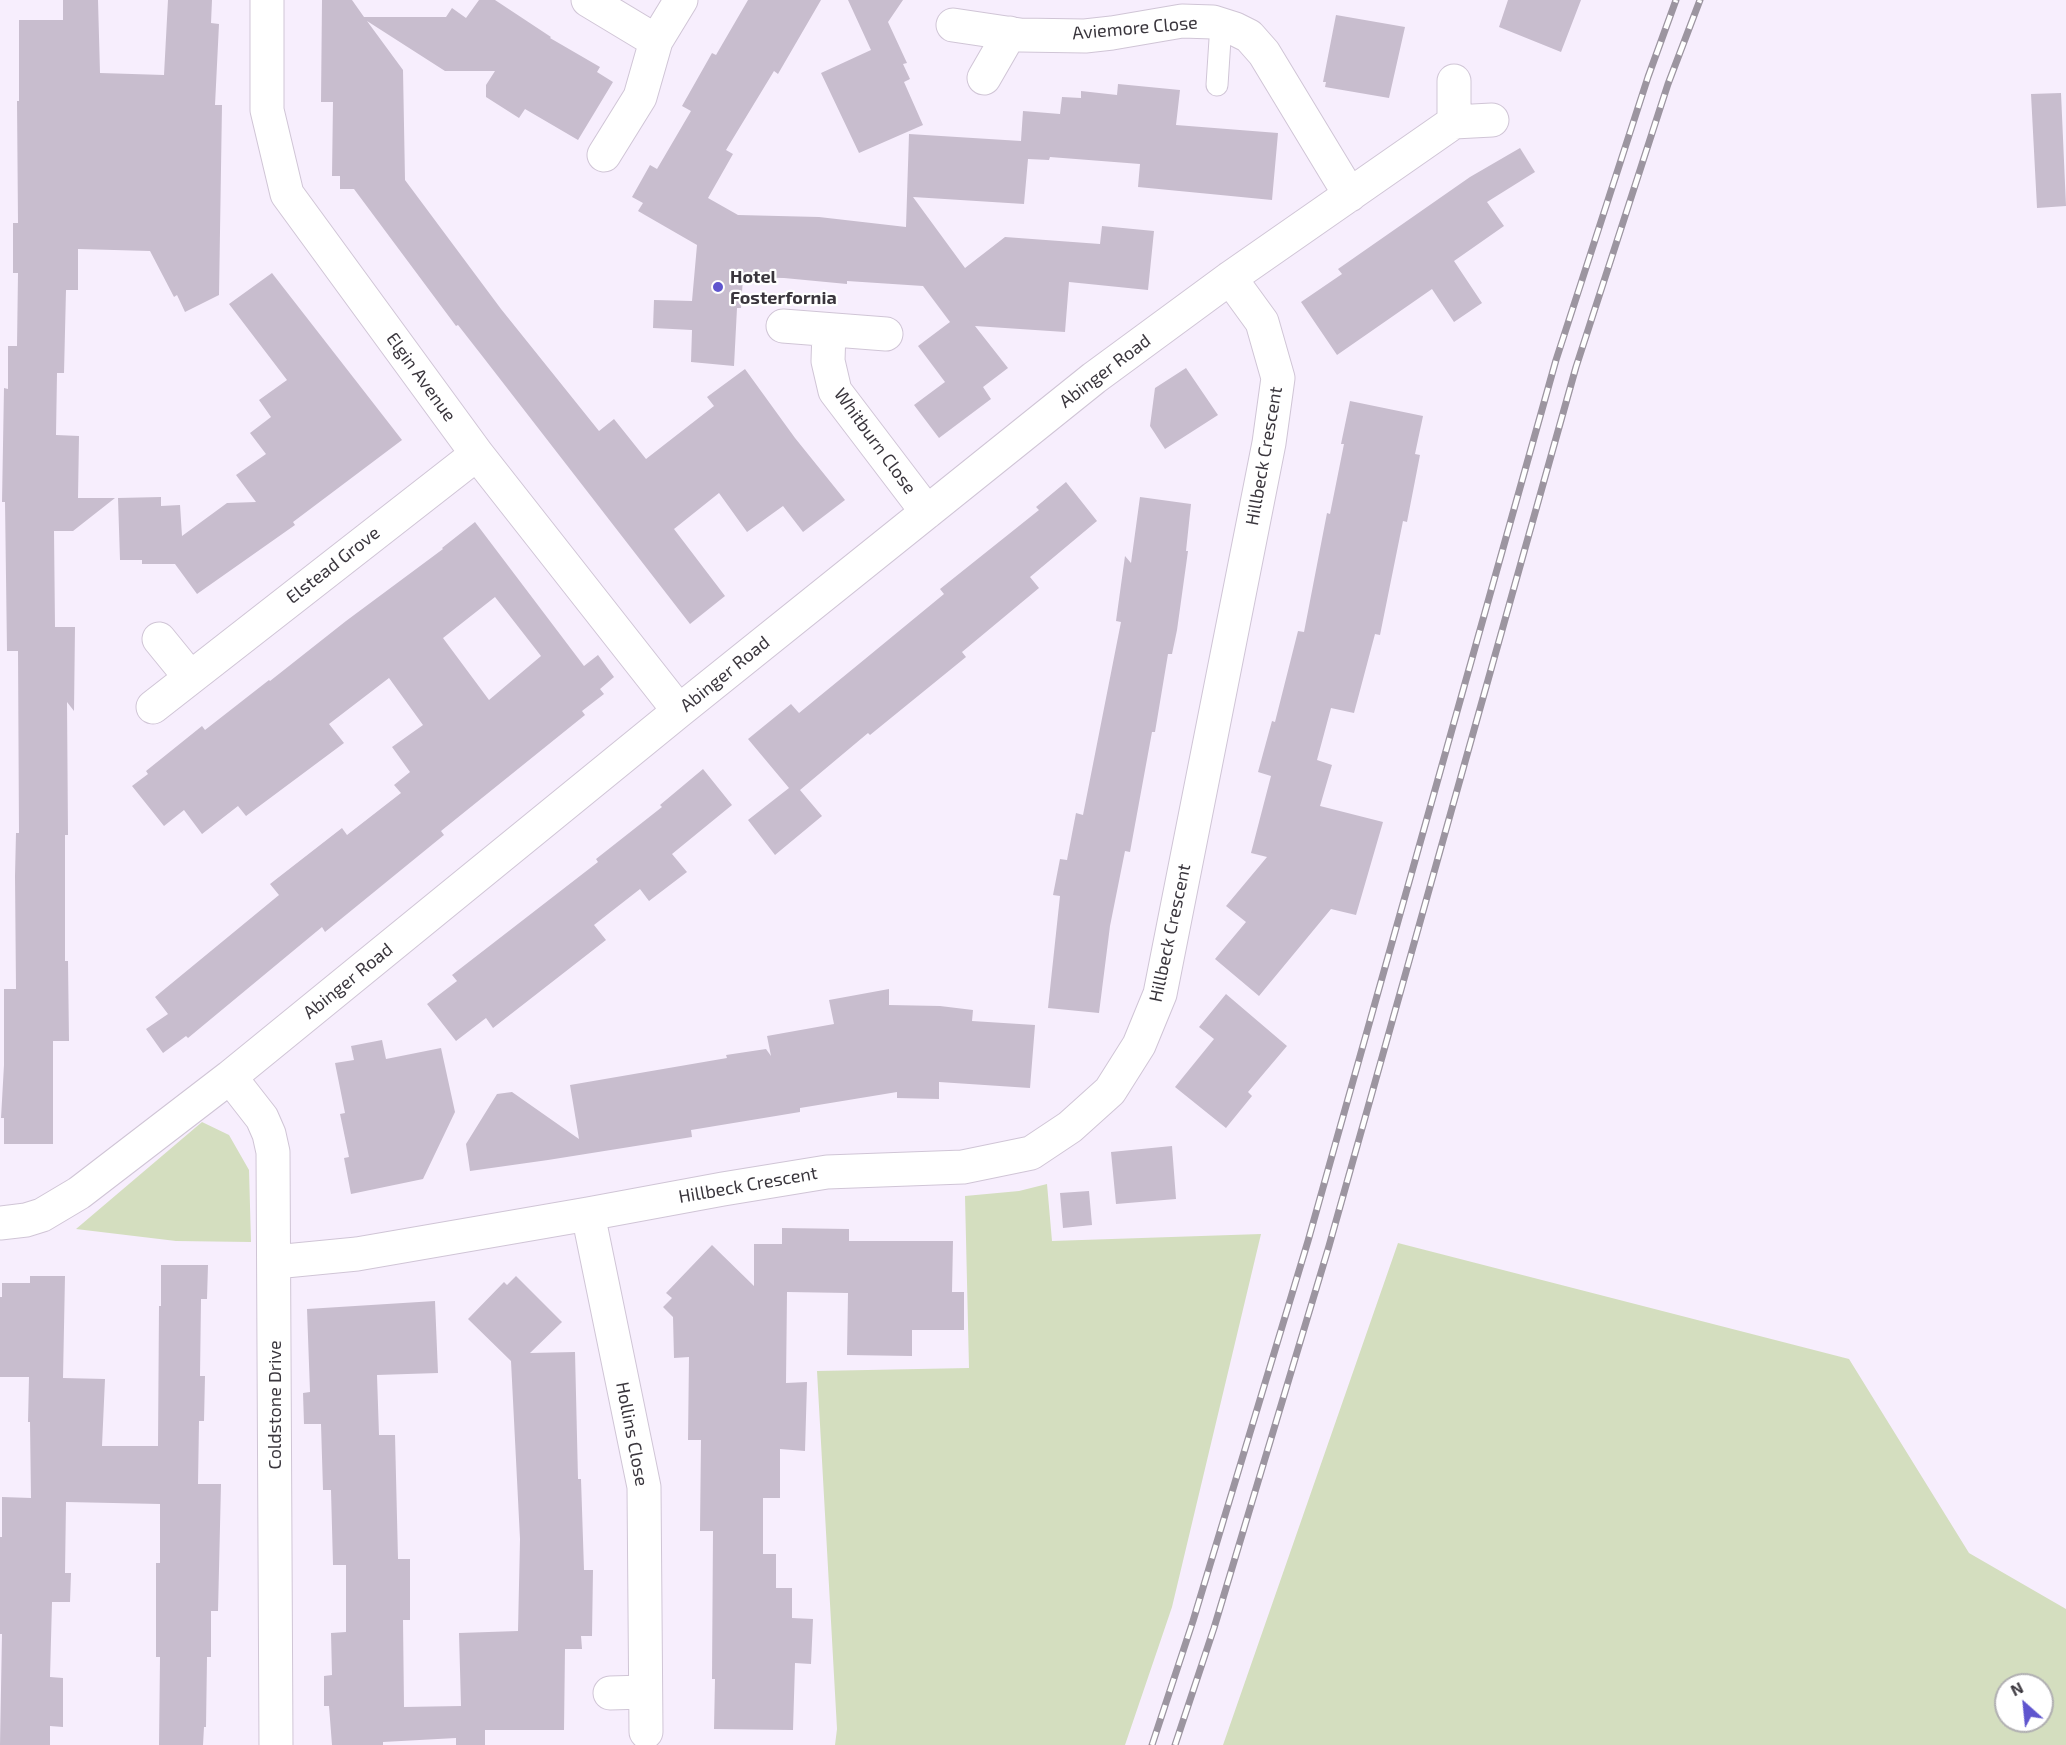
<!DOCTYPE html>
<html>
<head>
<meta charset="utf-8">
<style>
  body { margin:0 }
  #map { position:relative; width:2066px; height:1745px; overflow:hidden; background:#f7eefd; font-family:"Exo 2",sans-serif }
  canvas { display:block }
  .north { position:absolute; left:1994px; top:1673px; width:60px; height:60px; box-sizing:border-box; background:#fff; border:2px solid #b0afb1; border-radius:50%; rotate:333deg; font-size:16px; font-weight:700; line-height:24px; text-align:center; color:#3a363d }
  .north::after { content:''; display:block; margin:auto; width:21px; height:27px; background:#5f55ce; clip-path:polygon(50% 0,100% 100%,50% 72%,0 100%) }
</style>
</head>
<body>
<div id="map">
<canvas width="2066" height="1745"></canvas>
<div class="north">N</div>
</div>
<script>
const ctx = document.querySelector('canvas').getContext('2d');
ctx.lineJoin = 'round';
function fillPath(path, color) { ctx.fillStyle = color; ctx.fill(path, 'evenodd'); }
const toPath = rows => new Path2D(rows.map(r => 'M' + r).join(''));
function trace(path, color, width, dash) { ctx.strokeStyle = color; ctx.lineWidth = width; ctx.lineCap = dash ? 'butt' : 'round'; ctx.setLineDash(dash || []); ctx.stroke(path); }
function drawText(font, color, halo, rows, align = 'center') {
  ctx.font = font + ' "Exo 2",sans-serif'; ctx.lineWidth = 4.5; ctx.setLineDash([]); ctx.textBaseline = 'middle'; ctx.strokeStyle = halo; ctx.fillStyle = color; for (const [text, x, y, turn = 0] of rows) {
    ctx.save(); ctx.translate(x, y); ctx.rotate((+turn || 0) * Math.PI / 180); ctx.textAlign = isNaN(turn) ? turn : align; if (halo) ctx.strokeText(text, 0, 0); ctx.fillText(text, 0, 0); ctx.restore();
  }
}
fillPath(toPath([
  [202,1122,229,1135,249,1170,251,1242,176,1241,76,1229],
  [1047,1184,1052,1241,1261,1234,1172,1607,1125,1745,835,1745,837,1729,817,1371,969,1368,965,1196,1019,1191],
  [1398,1243,1849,1359,1969,1553,2066,1609,2066,1745,1223,1745],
  [2006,1685,2042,1685,2042,1721,2006,1721]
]), '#d4debf');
fillPath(toPath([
  [63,0,98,0,100,73,164,75,168,0,212,0,211,23,219,24,215,105,222,105,219,295,185,312,177,295,174,297,150,251,78,249,78,290,66,290,64,373,57,373,56,435,79,436,78,498,115,498,73,531,54,531,55,627,75,627,74,711,67,702,68,835,65,835,65,961,68,961,69,1041,53,1041,53,1144,4,1144,4,1118,1,1118,4,1065,4,989,16,989,15,876,16,833,19,833,18,651,7,651,5,502,2,502,4,388,8,389,8,346,17,346,18,273,13,273,13,223,18,223,17,101,19,101,19,20,63,20],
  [322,0,352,0,364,17,446,17,452,8,466,18,479,0,495,0,551,37,550,38,600,67,597,72,613,82,578,140,525,109,519,118,486,97,486,85,495,71,445,71,367,21,403,70,405,180,501,309,599,431,614,419,646,459,714,406,707,397,745,369,795,438,845,500,803,532,783,506,747,532,719,493,674,529,725,596,690,624,483,357,458,325,456,326,354,189,340,189,340,176,332,176,333,102,321,102],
  [748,0,821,0,778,74,774,71,726,150,733,154,708,198,738,215,819,217,906,227,909,134,1021,141,1023,111,1060,114,1062,97,1081,98,1081,91,1117,95,1118,84,1180,90,1176,125,1278,133,1272,200,1138,187,1140,164,1050,157,1049,160,1028,159,1024,204,913,197,965,268,1005,237,1100,244,1102,226,1154,231,1148,290,1069,282,1065,332,975,326,1008,368,983,387,991,399,939,438,914,405,945,382,918,346,950,322,923,286,847,281,847,284,784,278,743,277,741,308,737,308,734,366,691,362,692,330,653,328,654,300,692,301,697,245,638,211,643,203,632,197,650,165,657,169,691,111,682,106,712,53,716,55],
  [848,0,903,0,888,22,907,63,903,64,910,79,904,82,923,125,859,153,821,73,871,50],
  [1508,0,1581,0,1561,52,1499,27],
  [1336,15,1405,27,1389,98,1325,87,1326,82,1323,82],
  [2061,93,2066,206,2037,208,2031,94],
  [1520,148,1535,172,1487,202,1504,226,1454,261,1482,303,1454,322,1432,289,1337,355,1301,302,1342,274,1338,269,1470,177],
  [272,273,402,440,293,522,295,525,197,594,175,564,142,564,142,560,120,560,118,498,161,497,161,506,180,505,182,536,227,503,256,502,236,475,266,454,250,433,271,417,259,400,287,380,229,304],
  [1186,368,1218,415,1165,449,1150,426,1155,388],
  [1350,401,1423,416,1415,454,1420,455,1407,522,1403,521,1380,635,1375,634,1354,713,1331,708,1317,760,1332,765,1320,806,1383,822,1356,915,1331,909,1259,996,1215,959,1246,922,1226,906,1267,857,1251,853,1271,776,1258,772,1272,721,1275,722,1298,631,1304,632,1327,513,1330,514,1344,444,1341,444],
  [1066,482,1097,521,1030,577,1039,588,962,652,966,657,870,735,868,733,800,790,822,816,775,855,748,820,789,788,748,739,791,704,799,713,865,659,944,594,940,589,1039,510,1036,507],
  [1140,497,1191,504,1186,551,1188,551,1177,630,1172,654,1168,654,1155,732,1152,732,1130,852,1125,851,1110,926,1099,1013,1048,1008,1060,896,1053,895,1060,859,1067,860,1076,813,1083,815,1121,622,1116,621,1125,556,1131,563],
  [475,522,584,666,598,655,614,677,600,689,604,694,582,711,585,715,441,831,444,835,325,932,322,927,188,1038,186,1036,163,1053,146,1029,168,1014,155,997,279,895,270,884,342,828,347,835,401,793,394,785,410,772,392,747,423,725,389,678,329,724,344,743,246,816,238,806,202,834,184,810,164,826,132,786,148,774,146,771,202,726,205,730,269,680,270,681,346,621,443,549,442,548],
  [495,597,541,656,489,700,443,638],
  [703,769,732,805,672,854,687,872,649,901,640,889,594,925,606,940,493,1028,486,1018,456,1041,427,1004,457,981,452,975,598,862,596,859,662,807,660,805],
  [889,989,889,1005,940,1006,973,1010,972,1021,1035,1025,1030,1088,939,1082,939,1099,897,1098,897,1092,800,1108,800,1112,691,1130,692,1137,548,1160,470,1171,466,1144,497,1094,512,1092,579,1139,570,1085,727,1058,726,1055,766,1049,771,1056,767,1036,834,1024,829,1000],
  [1226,994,1287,1046,1248,1092,1252,1096,1226,1128,1175,1087,1214,1039,1199,1027],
  [382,1040,386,1059,441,1048,455,1112,423,1179,351,1194,344,1158,349,1157,340,1114,345,1113,335,1063,354,1060,351,1046],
  [1172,1146,1176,1199,1116,1204,1111,1152],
  [1089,1191,1092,1225,1063,1228,1060,1193],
  [782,1228,849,1229,849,1241,953,1241,952,1292,964,1292,964,1330,912,1330,912,1356,847,1355,848,1293,787,1292,786,1383,807,1382,805,1451,780,1449,780,1498,763,1498,763,1554,776,1554,776,1588,792,1588,792,1618,813,1619,811,1664,795,1663,793,1730,714,1729,715,1679,712,1679,713,1531,700,1531,701,1440,688,1440,689,1357,674,1358,673,1317,663,1307,672,1298,666,1293,712,1245,754,1286,754,1244,782,1244],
  [161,1265,208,1265,207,1299,201,1299,200,1376,205,1376,204,1421,199,1421,198,1484,221,1484,218,1611,211,1611,211,1657,207,1657,206,1727,204,1727,203,1745,159,1745,160,1657,156,1657,156,1563,160,1563,160,1504,66,1502,65,1573,71,1573,70,1602,52,1602,50,1677,63,1678,63,1727,50,1726,50,1745,0,1745,2,1634,0,1634,0,1537,2,1537,2,1497,31,1498,30,1422,28,1422,29,1377,0,1377,0,1297,2,1297,2,1283,30,1283,30,1276,65,1276,63,1378,105,1379,102,1446,158,1446,159,1306,161,1306],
  [516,1276,562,1322,530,1353,575,1352,578,1479,581,1479,584,1570,593,1570,592,1636,581,1636,582,1649,565,1649,564,1730,485,1730,485,1745,456,1745,456,1738,383,1742,383,1745,332,1745,329,1706,324,1706,324,1676,332,1675,331,1633,346,1632,346,1565,333,1565,331,1490,323,1490,321,1424,304,1424,303,1393,310,1392,307,1309,435,1301,438,1373,377,1375,379,1435,395,1435,398,1559,410,1559,410,1620,403,1620,404,1707,461,1706,459,1633,518,1631,520,1539,511,1361,468,1319,504,1282,507,1285]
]), '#c8bdce');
const lane = toPath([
  [1217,85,1221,24]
]);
const street = toPath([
  [267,0,267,110,287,194,477,454,679,711],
  [588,0,656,41],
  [953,25,1020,35,1085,36,1112,33,1182,21,1213,22,1235,29,1249,36,1264,53,1350,195],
  [984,78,1010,33],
  [1454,81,1454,122,1492,120],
  [604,155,640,97,656,41,681,0],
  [783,326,886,334],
  [829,331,828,361,835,391,927,512],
  [159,639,190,677],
  [153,707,477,454],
  [230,1077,262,1118,269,1134,273,1152,276,1745],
  [588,1214,644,1487,646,1732],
  [0,1223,26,1220,42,1215,79,1193,230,1077,679,711,1094,378,1230,278,1454,122],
  [275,1262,357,1254,588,1214,723,1189,827,1172,963,1167,1031,1153,1070,1127,1110,1091,1139,1045,1160,994,1269,443,1278,378,1262,322,1230,278],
  [610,1693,645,1692]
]);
trace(lane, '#d0c5d6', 23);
trace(street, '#d0c5d6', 35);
trace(lane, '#fff', 21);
trace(street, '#fff', 33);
const rail = toPath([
  [1152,1745,1193,1621,1308,1241,1556,360,1648,77,1676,0],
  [1175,1745,1214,1628,1329,1246,1576,367,1668,84,1700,0]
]);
trace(rail, '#9c95a0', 7);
trace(rail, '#fff', 4.5, [14]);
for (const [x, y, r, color] of [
  [718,287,6,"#5f55ce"]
]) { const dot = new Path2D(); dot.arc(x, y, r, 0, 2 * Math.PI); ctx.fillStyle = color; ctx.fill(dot); trace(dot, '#fff', 2); }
drawText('18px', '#3a363d', '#fff', [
  ["Aviemore Close",1135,28,-5],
  ["Abinger Road",1105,371,-37],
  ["Elgin Avenue",421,377,54],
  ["Whitburn Close",875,441,54],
  ["Hillbeck Crescent",1264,456,-80],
  ["Elstead Grove",333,565,-38],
  ["Abinger Road",725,674,-39],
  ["Hillbeck Crescent",1170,933,-78],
  ["Abinger Road",348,981,-39],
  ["Hillbeck Crescent",748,1185,-10],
  ["Coldstone Drive",275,1405,-90],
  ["Hollins Close",632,1434,79]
]);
drawText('bold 18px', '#3a363d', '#fff', [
  ["Hotel",730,277],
  ["Fosterfornia",730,298]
], 'left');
</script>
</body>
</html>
